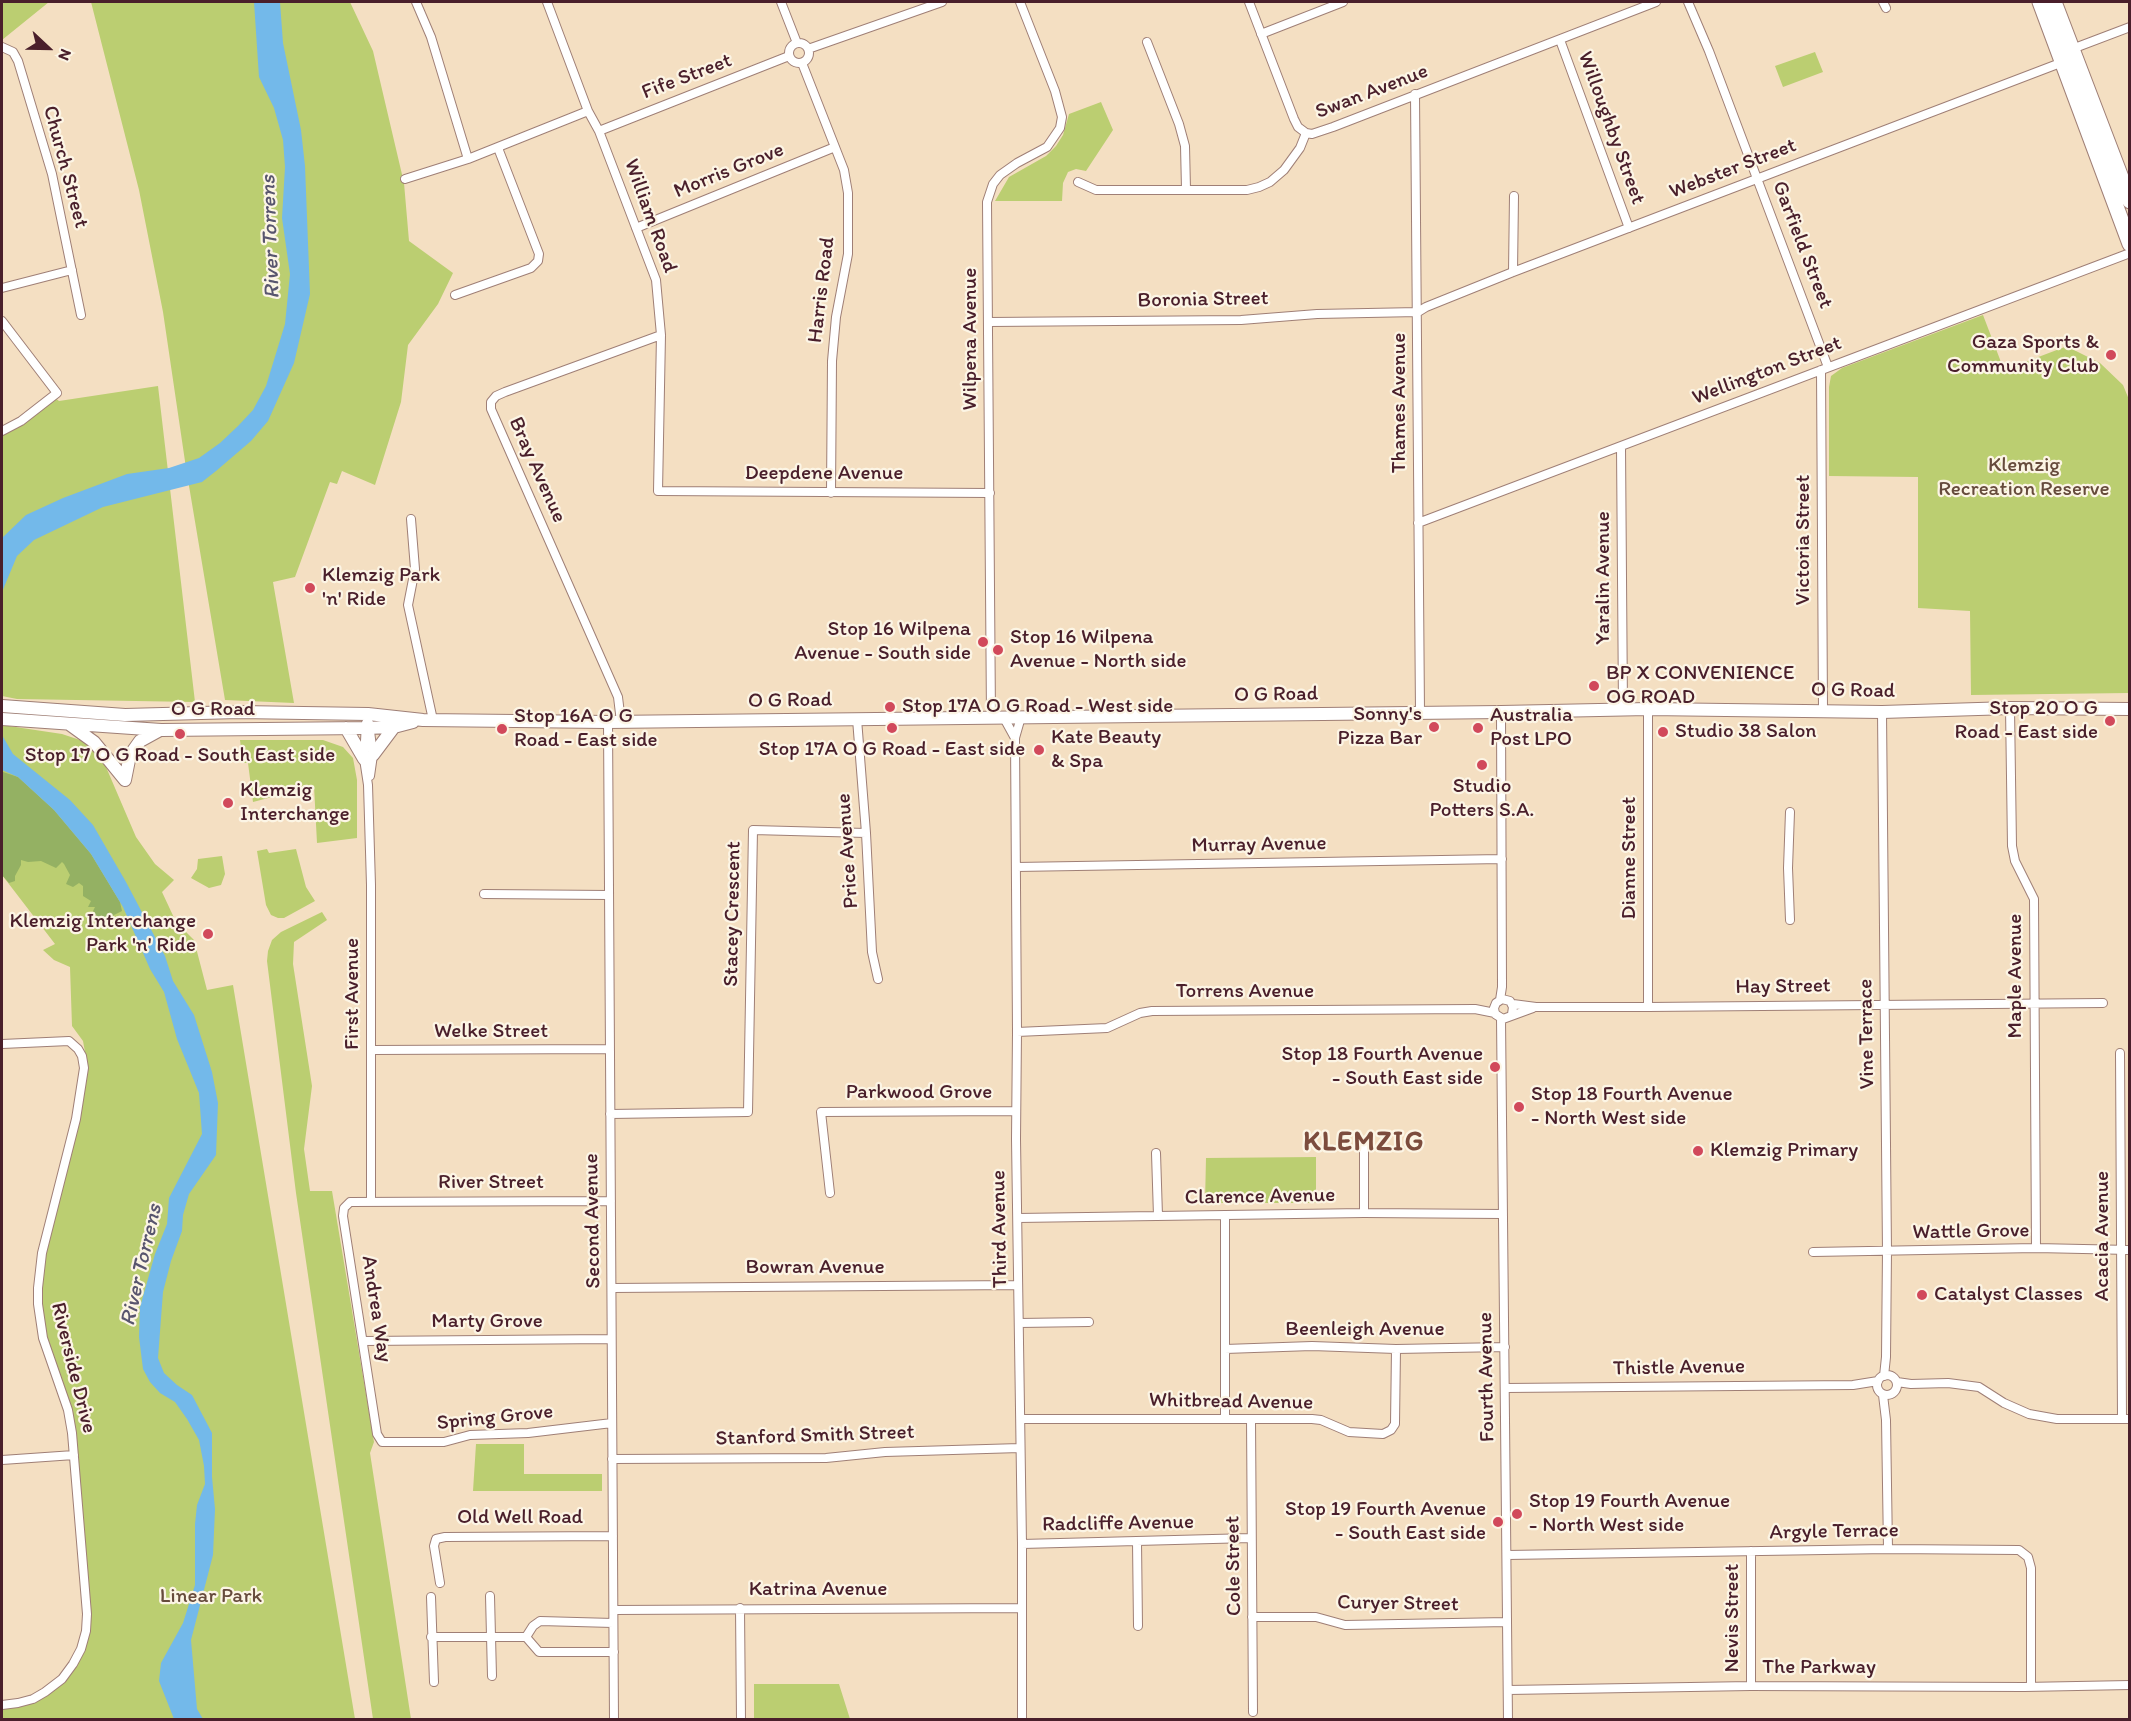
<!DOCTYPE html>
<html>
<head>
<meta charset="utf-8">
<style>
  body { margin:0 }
  #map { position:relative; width:2131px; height:1721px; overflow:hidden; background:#f4dfc2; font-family:Itim,sans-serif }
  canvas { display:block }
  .frame { position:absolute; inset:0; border:3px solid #4a1f2b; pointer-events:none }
  .north { position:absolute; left:18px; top:18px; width:60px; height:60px; -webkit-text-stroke:4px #fcf5e5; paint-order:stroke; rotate:112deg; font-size:16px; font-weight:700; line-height:24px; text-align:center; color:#4a1f2b }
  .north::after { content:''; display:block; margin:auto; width:21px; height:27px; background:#4a1f2b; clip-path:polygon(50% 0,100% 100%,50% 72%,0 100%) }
</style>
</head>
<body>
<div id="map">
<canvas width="2131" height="1721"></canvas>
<div class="frame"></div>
<div class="north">N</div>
</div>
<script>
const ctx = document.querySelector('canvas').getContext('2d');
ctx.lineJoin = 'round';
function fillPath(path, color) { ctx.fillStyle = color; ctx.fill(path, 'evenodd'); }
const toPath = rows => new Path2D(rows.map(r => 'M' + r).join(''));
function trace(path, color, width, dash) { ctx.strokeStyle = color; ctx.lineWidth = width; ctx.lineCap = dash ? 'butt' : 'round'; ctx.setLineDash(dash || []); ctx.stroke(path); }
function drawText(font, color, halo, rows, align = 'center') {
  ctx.font = font + ' Itim,sans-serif'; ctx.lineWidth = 4.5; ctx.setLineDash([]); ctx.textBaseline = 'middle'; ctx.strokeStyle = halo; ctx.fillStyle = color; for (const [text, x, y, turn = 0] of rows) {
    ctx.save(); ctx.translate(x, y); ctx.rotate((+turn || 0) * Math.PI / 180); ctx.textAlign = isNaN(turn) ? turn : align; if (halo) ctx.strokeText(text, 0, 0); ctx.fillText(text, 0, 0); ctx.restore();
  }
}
fillPath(toPath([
  [2,2,49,2,2,40],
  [91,2,350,2,373,51,404,183,409,241,453,273,438,304,408,345,401,402,375,485,342,471,337,484,330,482,295,577,273,582,294,703,225,700,186,468,163,312,139,190],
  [1815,52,1823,72,1783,87,1775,66],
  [1101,102,1113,130,1086,171,1076,169,1068,172,1063,183,1062,201,995,201,1009,177,1046,156,1056,146,1063,135,1069,114],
  [1983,315,2004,370,2070,345,2072,349,2100,363,2123,385,2130,402,2129,693,1971,695,1970,611,1918,608,1918,477,1829,476,1829,387,1831,376,1842,368],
  [158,386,195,702,17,699,2,696,2,432,54,397,59,401],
  [2,725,62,734,83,741,100,753,136,837,155,864,174,880,162,892,176,922,194,940,207,990,233,985,355,1719,2,1719,2,1705,18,1703,62,1679,85,1643,77,1442,43,1327,40,1303,43,1261,87,1063,83,1041,72,1026,70,967,54,960,43,950,55,944,2,875],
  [240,740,323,740,343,747,353,758,357,780,357,838,317,843,314,786,253,802,248,763,243,763],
  [267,849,269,853,296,849,306,887,315,901,284,918,278,918,271,915,266,905,257,851],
  [222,856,225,874,221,885,209,888,191,878,197,869,198,859],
  [322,912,327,920,294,942,293,964,312,1086,304,1149,310,1191,332,1191,374,1442,370,1453,411,1719,373,1719,296,1193,267,961,268,951,272,940,281,932],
  [1316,1157,1316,1203,1205,1203,1206,1158],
  [476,1444,524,1444,524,1474,602,1474,602,1491,473,1491],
  [754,1684,839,1684,850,1719,754,1719]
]), '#bbce71');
fillPath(toPath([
  [3,772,18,777,54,810,91,854,120,902,122,911,108,918,97,917,93,911,95,907,88,907,91,901,83,896,83,886,79,883,73,887,66,884,70,875,64,864,62,862,56,868,41,861,28,862,21,860,21,865,15,876,15,881,9,883,2,875,2,774]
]), '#94b163');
fillPath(toPath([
  [254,2,280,2,283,43,301,130,305,166,310,294,294,363,268,421,251,441,216,471,202,482,103,507,34,540,17,556,2,592,2,538,26,515,63,498,127,474,169,468,199,458,220,443,238,426,253,410,266,386,285,324,290,274,282,218,285,167,283,140,274,108,259,77],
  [2,735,13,754,70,800,93,825,126,882,165,956,173,981,194,1015,212,1072,218,1103,216,1155,189,1194,183,1215,182,1231,171,1261,163,1292,158,1358,164,1373,177,1385,192,1395,212,1433,212,1477,215,1509,213,1555,191,1640,197,1709,203,1719,174,1719,159,1681,161,1663,183,1623,195,1585,195,1524,197,1505,205,1484,204,1466,199,1440,187,1419,175,1402,160,1393,150,1382,143,1369,139,1337,140,1307,155,1254,167,1224,169,1198,202,1134,199,1093,177,1039,164,992,150,969,123,907,91,854,54,810,18,777,2,770]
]), '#73b9ea');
const street = toPath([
  [416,2,431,37,468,159],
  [547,2,588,111,599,131,656,280,661,335,658,491,990,493],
  [781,2,797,43],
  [1249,2,1294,119,1298,127,1306,133],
  [1688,2,1709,51,1828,367],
  [1883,2,1886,8],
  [1261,34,1343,2],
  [1560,40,1629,228],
  [1147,42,1179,124,1185,146,1186,189],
  '789 53a10 10 0 1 1 20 0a10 10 0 1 1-20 0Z',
  [2,47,13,52,18,61,52,174,81,315],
  [808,49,942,2],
  [2072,49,2130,27],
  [802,63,844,170,848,193,848,254,836,317,832,361,831,493],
  [1415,94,1420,712],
  [599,131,789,56],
  [405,179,468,159,588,111],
  [1078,182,1096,190,1247,190,1259,187,1270,182,1284,170,1300,148,1306,133,1312,134,1333,127,1656,2],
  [636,228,835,147],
  [1513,272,1514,196],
  [2,288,72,270],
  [455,295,531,268,538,261,539,254,498,148],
  [2,321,57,393,21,421,2,431],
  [989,322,1241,320,1317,314,1418,312,1426,307,1513,272,2063,62],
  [1821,370,1823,710],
  [1621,447,1623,709],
  [411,519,415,569,408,605,433,720],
  [1418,523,2130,253],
  [2010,708,2012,846,2015,861,2034,899,2036,1248],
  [1648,709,1648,1007],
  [1882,712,1887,1251,1886,1357,1884,1376],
  [1021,717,1015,738,1017,1032,1016,1139,1022,1544,1022,1720],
  [991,718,987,202,993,184,1000,175,1017,163,1047,147,1060,128,1062,117,1055,91,1020,2],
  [1004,718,1015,738],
  [857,719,866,833,872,952,878,979],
  [608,722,614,1720],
  [621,722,618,697,491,409,491,402,496,396,505,392,661,335],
  [366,723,364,759,368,785,371,885,371,1202],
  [369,723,373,755,370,776],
  [1016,867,1502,859],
  [484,894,609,895],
  [1790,920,1788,868,1790,812],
  [1500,1000,1502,987,1501,712],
  [1513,1004,1536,1007,1648,1007,2103,1003],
  [1512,1014,1513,1007,1510,1001,1502,999,1496,1003,1494,1008,1495,1014,1503,1019,1533,1008],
  [1501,1018,1508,1720],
  [1017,1032,1107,1028,1140,1013,1152,1011,1475,1009,1495,1013],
  [2,1044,69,1041,78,1049,82,1056,84,1068,76,1119,42,1253,38,1288,38,1304,43,1338,68,1410,72,1433,87,1614,86,1631,81,1649,73,1664,62,1679,45,1692,33,1699,18,1703,2,1705],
  [372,1050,610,1049],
  [2120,1053,2122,1419],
  [610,1114,748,1112,753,830,866,833],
  [1364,1147,1364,1213],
  [1156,1153,1158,1216],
  [830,1193,821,1112,1016,1111],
  [611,1201,350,1202,344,1208,343,1216,377,1434,382,1442,444,1442,470,1435,528,1433,612,1423],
  [1225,1215,1225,1418],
  [1018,1218,1364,1213,1503,1214],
  [1813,1252,2036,1248,2130,1250],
  [612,1288,1018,1285],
  [1019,1323,1089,1322],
  [363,1341,611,1339],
  [1225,1349,1312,1346,1396,1349,1505,1347],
  '1877 1385a10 10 0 1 1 20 0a10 10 0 1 1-20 0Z',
  [1897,1382,1911,1384,1948,1383,1979,1387,2004,1403,2029,1414,2057,1419,2130,1419],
  [1506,1388,1853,1385,1878,1381],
  [1883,1395,1886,1420,1888,1549],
  [1021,1419,1312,1419,1321,1420,1349,1432,1383,1434,1391,1430,1395,1424,1396,1349],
  [1251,1419,1253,1712],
  [612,1459,826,1458,885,1452,1020,1448],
  [2,1460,74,1455],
  [1137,1542,1138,1626],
  [1022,1544,1251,1538],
  [1507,1555,1888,1549,2019,1550,2028,1557,2031,1568,2031,1687],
  [440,1583,434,1546,436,1539,445,1537,613,1536],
  [490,1596,492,1676],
  [431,1597,434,1682],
  [740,1608,741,1720],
  [614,1610,1022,1608],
  [1252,1617,1316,1617,1345,1625,1507,1622],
  [431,1637,526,1637,533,1626,540,1621,613,1623],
  [526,1637,539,1652,614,1652],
  [1751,1686,1751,1551],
  [1508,1690,1751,1686,2024,1687,2130,1685]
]);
const secondary = toPath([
  [2,706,125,715,239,712,368,714,423,720,608,722,1501,712,1648,709,1882,712,2010,708,2130,709],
  [2,719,161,730,365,728,394,727,413,722],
  [69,724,94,742,125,780],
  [346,728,364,759],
  [373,755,394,727],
  [125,780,130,755,140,741,160,730]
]);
const highway = toPath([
  [2040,2,2130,244],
  [2054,2,2130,201]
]);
trace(street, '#9f7f76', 10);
trace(secondary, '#9f7f76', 14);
trace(highway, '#9f7f76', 17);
trace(street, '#fff', 8);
trace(secondary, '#fff', 12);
trace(highway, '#fff', 15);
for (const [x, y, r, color] of [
  [2111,355,6,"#d1495b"],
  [310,588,6,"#d1495b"],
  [983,642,6,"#d1495b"],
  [998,650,6,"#d1495b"],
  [1594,686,6,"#d1495b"],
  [890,707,6,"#d1495b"],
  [2110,721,6,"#d1495b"],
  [1434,727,6,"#d1495b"],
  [892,728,6,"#d1495b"],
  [1478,728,6,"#d1495b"],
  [502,729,6,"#d1495b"],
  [1663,732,6,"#d1495b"],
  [180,734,6,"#d1495b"],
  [1039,750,6,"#d1495b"],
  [1482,765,6,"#d1495b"],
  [228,803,6,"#d1495b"],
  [208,934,6,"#d1495b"],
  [1495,1067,6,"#d1495b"],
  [1519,1107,6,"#d1495b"],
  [1698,1151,6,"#d1495b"],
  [1922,1295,6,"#d1495b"],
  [1517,1514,6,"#d1495b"],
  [1498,1522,6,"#d1495b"]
]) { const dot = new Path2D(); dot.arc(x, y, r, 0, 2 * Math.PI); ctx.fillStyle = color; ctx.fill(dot); trace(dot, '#fcf5e5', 2); }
drawText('21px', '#4a1f2b', '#fcf5e5', [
  ["Fife Street",687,77,-21],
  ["Swan Avenue",1372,92,-21],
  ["Willoughby Street",1611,128,70],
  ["Church Street",65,167,75],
  ["Webster Street",1733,169,-21],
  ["Morris Grove",729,171,-22],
  ["William Road",650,216,70],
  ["Garfield Street",1802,245,69],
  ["Harris Road",822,290,-83],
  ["Boronia Street",1203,300,-1],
  ["Wilpena Avenue",971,339,-90],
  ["Wellington Street",1767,371,-21],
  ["Thames Avenue",1400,403,-90],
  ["Bray Avenue",537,470,66],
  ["Deepdene Avenue",824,474],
  ["Victoria Street",1804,540,-90],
  ["Yaralin Avenue",1604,578,-90],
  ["O G Road",1853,691,1],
  ["O G Road",1276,695,-1],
  ["O G Road",790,701,-1],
  ["O G Road",213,710],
  ["Murray Avenue",1259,845,-1],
  ["Price Avenue",848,851,-94],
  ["Dianne Street",1630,858,-90],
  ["Stacey Crescent",733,914,-89],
  ["Maple Avenue",2016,976,-90],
  ["Hay Street",1783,987,-1],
  ["Torrens Avenue",1245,992],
  ["First Avenue",353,994,-90],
  ["Welke Street",491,1032],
  ["Vine Terrace",1867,1034,-91],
  ["Parkwood Grove",919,1093],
  ["River Street",491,1183],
  ["Clarence Avenue",1260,1197,-1],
  ["Second Avenue",593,1221,-91],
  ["Third Avenue",1000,1229,-91],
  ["Wattle Grove",1971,1232,-1],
  ["Acacia Avenue",2103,1236,-90],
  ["Bowran Avenue",815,1268],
  ["Andrea Way",376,1309,81],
  ["Marty Grove",487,1322],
  ["Beenleigh Avenue",1365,1330],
  ["Riverside Drive",73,1368,76],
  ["Thistle Avenue",1679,1368,-1],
  ["Fourth Avenue",1487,1377,-91],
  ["Whitbread Avenue",1231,1402,1],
  ["Spring Grove",495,1418,-6],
  ["Stanford Smith Street",815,1436,-2],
  ["Old Well Road",520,1518],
  ["Radcliffe Avenue",1118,1524,-1],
  ["Argyle Terrace",1834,1532,-1],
  ["Cole Street",1234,1566,-91],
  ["Katrina Avenue",818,1590],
  ["Curyer Street",1398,1604,1],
  ["Nevis Street",1733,1618,-90],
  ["The Parkway",1819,1668]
]);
drawText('21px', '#4a1f2b', '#fcf5e5', [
  ["Gaza Sports &",2099,343,"right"],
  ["Community Club",2099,367,"right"],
  ["Klemzig Park",322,576],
  ["'n' Ride",322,600],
  ["Stop 16 Wilpena",971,630,"right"],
  ["Avenue - South side",971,654,"right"],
  ["Stop 16 Wilpena",1010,638],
  ["Avenue - North side",1010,662],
  ["BP X CONVENIENCE",1606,674],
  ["OG ROAD",1606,698],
  ["Stop 17A O G Road - West side",902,707],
  ["Stop 20 O G",2098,709,"right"],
  ["Road - East side",2098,733,"right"],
  ["Sonny's",1422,715,"right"],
  ["Pizza Bar",1422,739,"right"],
  ["Australia",1490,716],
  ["Post LPO",1490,740],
  ["Stop 16A O G",514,717],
  ["Road - East side",514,741],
  ["Studio 38 Salon",1675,732],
  ["Kate Beauty",1051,738],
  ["& Spa",1051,762],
  ["Stop 17A O G Road - East side",892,750,"center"],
  ["Stop 17 O G Road - South East side",180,756,"center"],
  ["Studio",1482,787,"center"],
  ["Potters S.A.",1482,811,"center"],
  ["Klemzig",240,791],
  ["Interchange",240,815],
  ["Klemzig Interchange",196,922,"right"],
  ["Park 'n' Ride",196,946,"right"],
  ["Stop 18 Fourth Avenue",1483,1055,"right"],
  ["- South East side",1483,1079,"right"],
  ["Stop 18 Fourth Avenue",1531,1095],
  ["- North West side",1531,1119],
  ["Klemzig Primary",1710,1151],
  ["Catalyst Classes",1934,1295],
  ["Stop 19 Fourth Avenue",1529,1502],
  ["- North West side",1529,1526],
  ["Stop 19 Fourth Avenue",1486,1510,"right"],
  ["- South East side",1486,1534,"right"]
], 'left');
drawText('21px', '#664b3c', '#fcf5e5', [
  ["Klemzig",2024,466],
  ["Recreation Reserve",2024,490],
  ["Linear Park",211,1597]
]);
drawText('italic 22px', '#58556e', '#fcf5e5', [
  ["River Torrens",271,237,-92],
  ["River Torrens",142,1265,-77]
]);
ctx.letterSpacing = '1.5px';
drawText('bold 27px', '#7c4c3d', '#fcf5e5', [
  ["KLEMZIG",1364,1143]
]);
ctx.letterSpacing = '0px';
</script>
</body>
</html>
